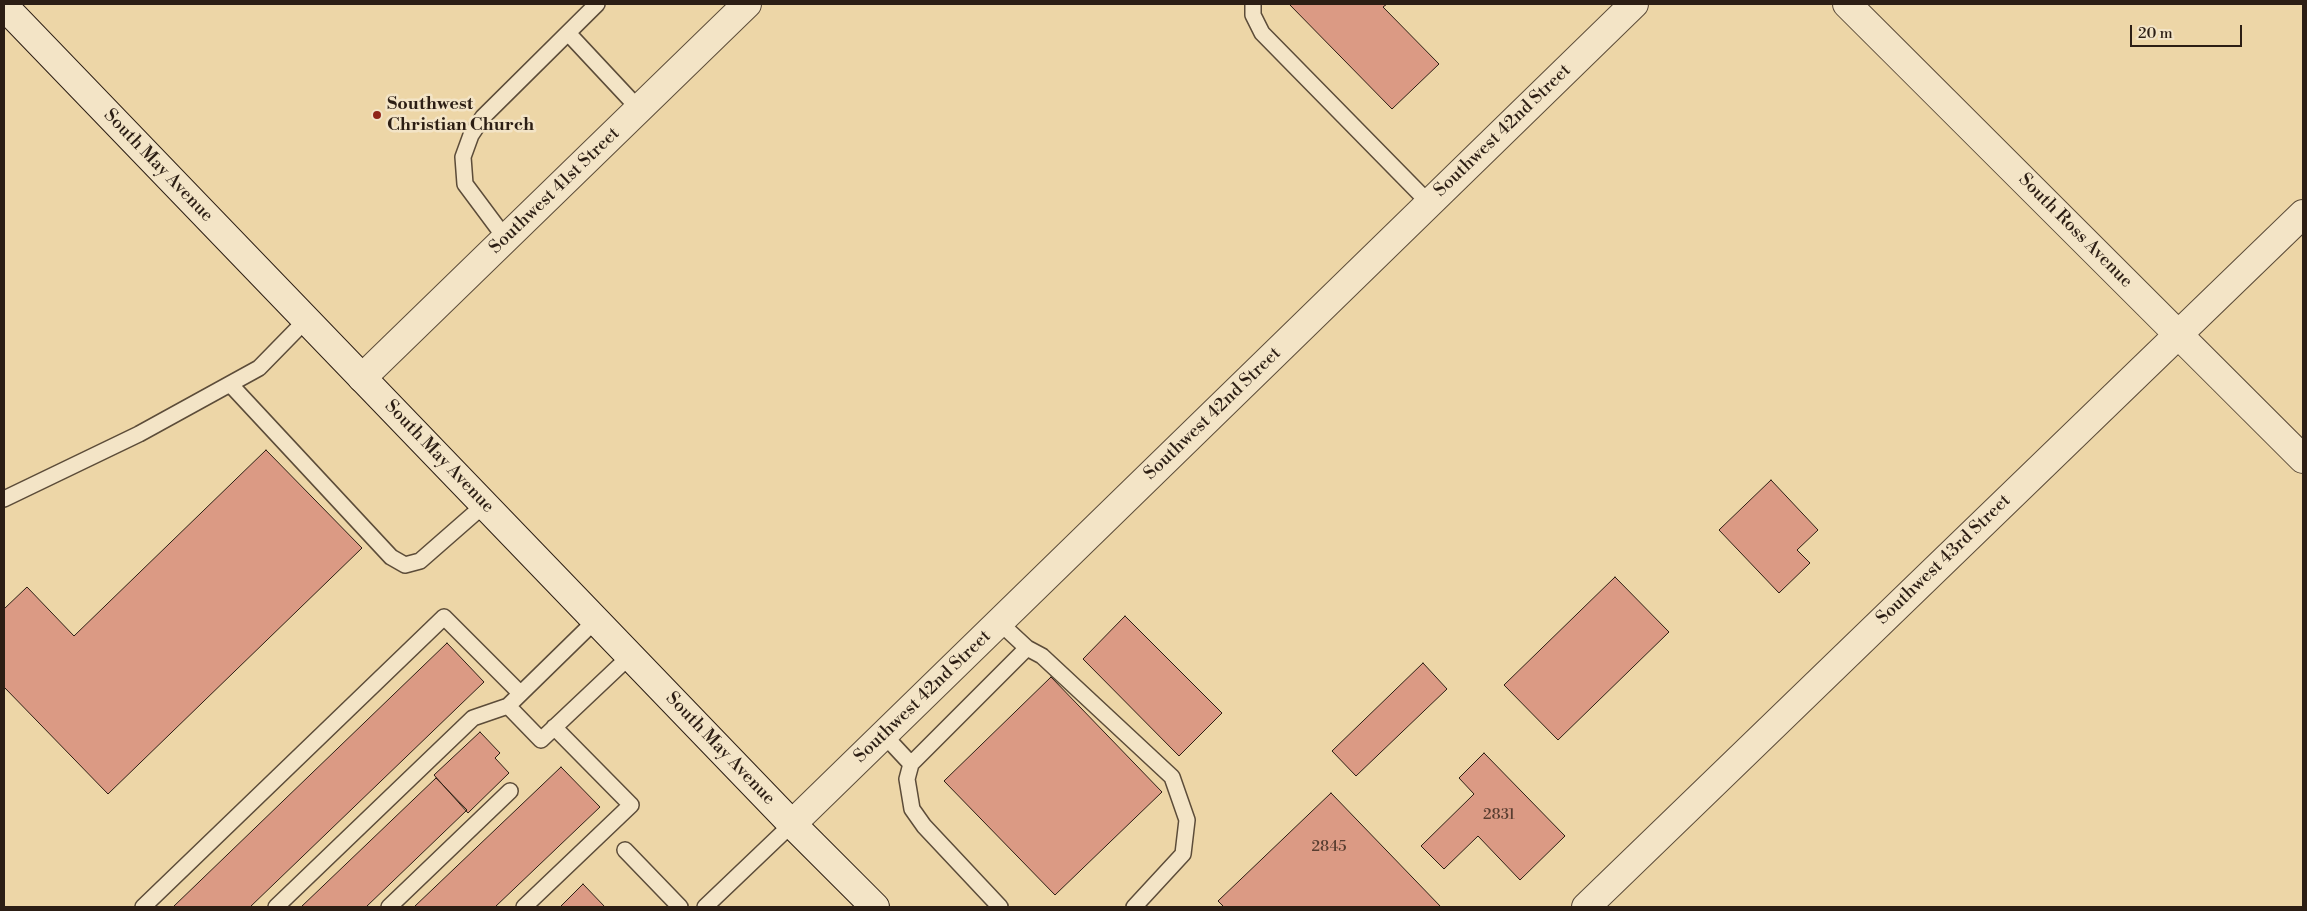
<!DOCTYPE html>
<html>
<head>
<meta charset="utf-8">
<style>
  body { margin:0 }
  #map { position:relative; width:2307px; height:911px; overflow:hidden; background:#edd6a7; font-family:"Libre Bodoni",serif }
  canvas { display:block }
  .frame { position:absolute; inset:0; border:5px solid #2c1e14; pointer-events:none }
  .scale { position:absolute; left:2130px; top:25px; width:112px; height:22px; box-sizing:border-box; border:2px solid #2c1e14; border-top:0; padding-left:6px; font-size:15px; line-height:18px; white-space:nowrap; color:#2c1e14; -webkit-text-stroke:4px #f3e4c6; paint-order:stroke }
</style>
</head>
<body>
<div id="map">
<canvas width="2307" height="911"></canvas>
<div class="frame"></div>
<div class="scale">20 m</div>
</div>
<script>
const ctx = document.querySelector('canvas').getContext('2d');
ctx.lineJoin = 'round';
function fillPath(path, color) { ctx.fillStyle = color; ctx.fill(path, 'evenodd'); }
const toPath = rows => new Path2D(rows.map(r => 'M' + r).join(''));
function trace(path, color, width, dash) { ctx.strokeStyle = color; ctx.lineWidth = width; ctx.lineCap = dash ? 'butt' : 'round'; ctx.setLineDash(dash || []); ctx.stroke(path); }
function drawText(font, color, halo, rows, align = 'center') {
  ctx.font = font + ' "Libre Bodoni",serif'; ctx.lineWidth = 5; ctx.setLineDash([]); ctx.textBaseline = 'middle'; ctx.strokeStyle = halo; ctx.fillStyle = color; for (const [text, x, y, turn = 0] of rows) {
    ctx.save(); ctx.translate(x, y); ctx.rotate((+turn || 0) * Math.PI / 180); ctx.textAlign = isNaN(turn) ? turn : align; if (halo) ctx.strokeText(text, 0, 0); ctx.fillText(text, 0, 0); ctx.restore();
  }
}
const building = toPath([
  [1289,4,1387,4,1383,7,1439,64,1392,109,1289,4],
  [266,450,362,548,108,794,4,687,4,609,27,587,74,636,266,450],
  [1771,480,1818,530,1797,550,1810,563,1779,593,1719,530,1771,480],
  [1615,577,1669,632,1558,740,1504,685,1615,577],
  [1125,616,1222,713,1179,756,1083,659,1125,616],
  [447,643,484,682,250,907,173,907,447,643],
  [1423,663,1447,689,1356,776,1332,751,1423,663],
  [1051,677,1162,792,1055,895,944,781,1051,677],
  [480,732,500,753,495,758,509,773,468,813,434,775,480,732],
  [1484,753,1565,836,1520,880,1478,836,1444,869,1421,846,1474,794,1459,778,1484,753],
  [561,767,600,807,495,907,414,907,561,767],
  [436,778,467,810,366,907,301,907,436,778],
  [1331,793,1441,907,1224,907,1218,901,1331,793],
  [583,884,605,907,560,907,583,884]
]);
fillPath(building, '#db9a84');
trace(building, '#2c1e14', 1);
const lane = toPath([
  [1253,4,1253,15,1262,33,1429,203],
  [568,33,639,109],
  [506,239,465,184,463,157,471,135,483,117,597,4],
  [230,384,391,557,405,565,420,561,484,505],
  [4,499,139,434,259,368,306,320],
  [596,620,508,706,541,740,630,656],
  [999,622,1027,648,1042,656,1172,777,1187,820,1183,854,1134,907],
  [884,735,911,764],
  [625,850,680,907],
  [143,907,444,617,520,693],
  [276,907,473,718,508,706],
  [389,907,510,791],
  [524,907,631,805,554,727],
  [705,907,792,824],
  [1000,907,924,826,912,809,907,779,911,764,1027,648]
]);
const street = toPath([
  [1847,4,2303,459],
  [362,378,747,4],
  [792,824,1634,4],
  [1586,907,2303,214]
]);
const secondary = toPath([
  [4,6,792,824,875,907]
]);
trace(lane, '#5c4c39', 18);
trace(street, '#5c4c39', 30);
trace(secondary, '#2c1e14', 30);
trace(lane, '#f3e4c6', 15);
trace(street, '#f3e4c6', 28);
trace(secondary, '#f3e4c6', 28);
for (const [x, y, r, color] of [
  [377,115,5,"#8f2418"]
]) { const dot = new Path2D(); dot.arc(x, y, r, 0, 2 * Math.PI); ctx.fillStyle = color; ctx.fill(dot); trace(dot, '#f3e4c6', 2); }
drawText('15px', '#583d30', null, [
  ["2831",1499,815],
  ["2845",1329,847]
]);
drawText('bold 18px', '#2c1e14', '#f3e4c6', [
  ["Southwest",387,105],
  ["Christian Church",387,126]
], 'left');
drawText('18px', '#2c1e14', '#f3e4c6', [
  ["Southwest 42nd Street",1503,131,-44],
  ["South May Avenue",158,166,46],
  ["Southwest 41st Street",555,191,-44],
  ["South Ross Avenue",2075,231,45],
  ["Southwest 42nd Street",1213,414,-44],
  ["South May Avenue",439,457,46],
  ["Southwest 43rd Street",1944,560,-44],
  ["Southwest 42nd Street",923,697,-44],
  ["South May Avenue",720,749,46]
]);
</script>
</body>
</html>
